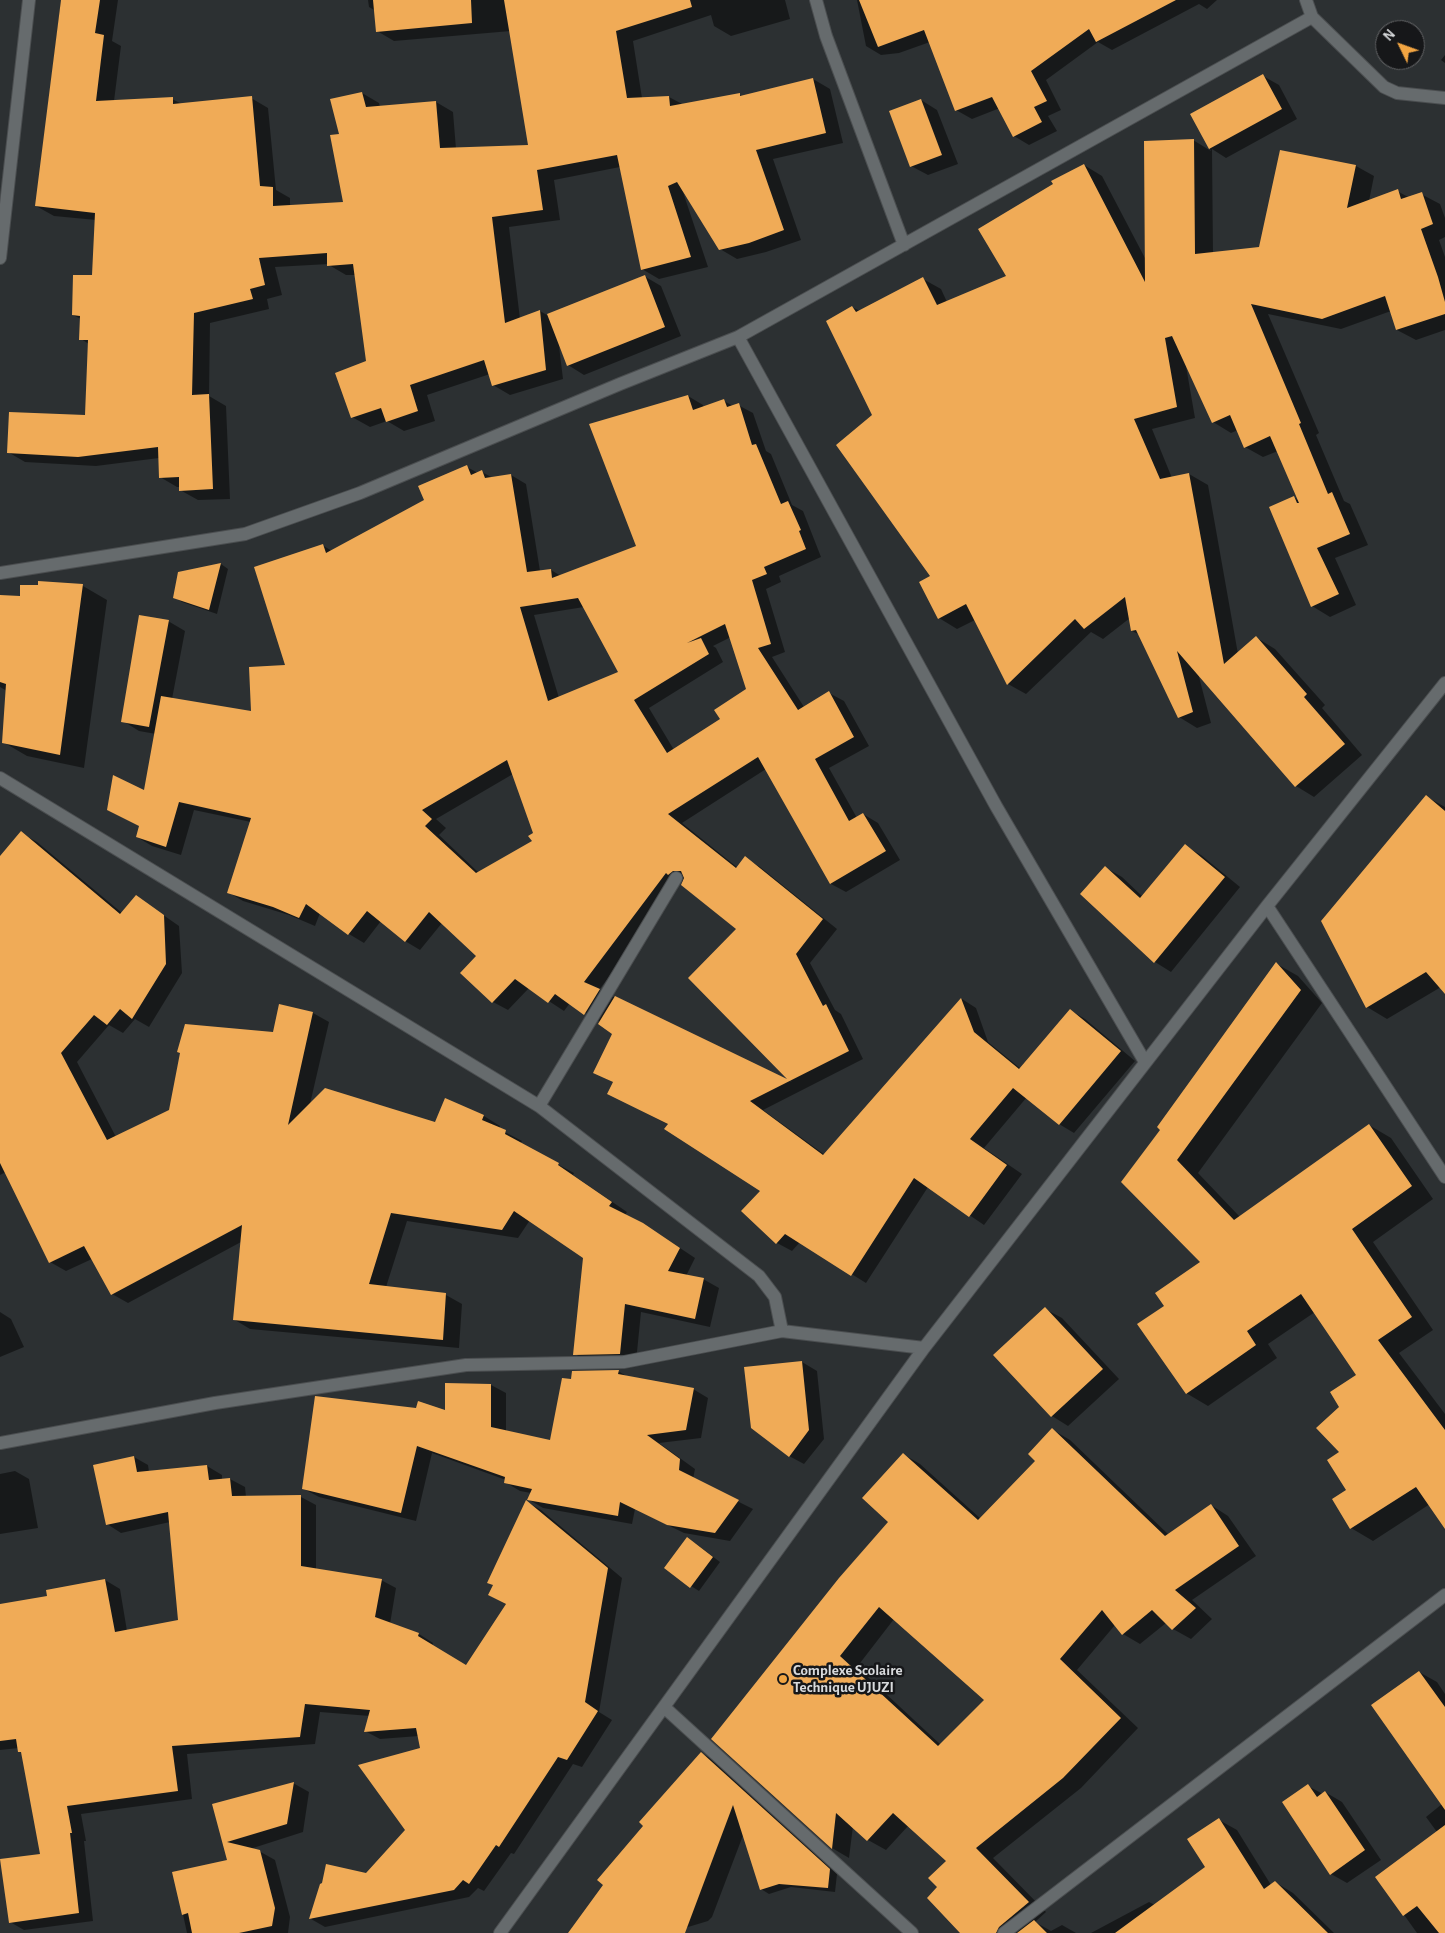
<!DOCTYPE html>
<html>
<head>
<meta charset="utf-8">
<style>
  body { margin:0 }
  #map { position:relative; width:1445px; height:1933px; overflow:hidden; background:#2c3032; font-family:"Alegreya Sans",sans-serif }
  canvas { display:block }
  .north { position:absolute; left:1375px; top:20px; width:50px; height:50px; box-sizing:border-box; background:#161719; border:1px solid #646567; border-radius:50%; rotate:312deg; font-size:14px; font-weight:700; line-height:20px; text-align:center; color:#d8dadc }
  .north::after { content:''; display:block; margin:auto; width:18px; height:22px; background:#f2a542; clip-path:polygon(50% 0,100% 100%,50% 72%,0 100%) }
</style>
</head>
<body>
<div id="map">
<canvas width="1445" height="1933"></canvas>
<div class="north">N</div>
</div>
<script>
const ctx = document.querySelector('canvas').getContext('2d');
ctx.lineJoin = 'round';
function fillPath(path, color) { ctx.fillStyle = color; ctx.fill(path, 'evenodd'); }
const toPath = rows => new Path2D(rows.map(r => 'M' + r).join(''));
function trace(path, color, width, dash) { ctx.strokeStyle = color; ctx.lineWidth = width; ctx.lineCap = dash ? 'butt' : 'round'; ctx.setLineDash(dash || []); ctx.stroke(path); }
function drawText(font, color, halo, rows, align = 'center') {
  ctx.font = font + ' "Alegreya Sans",sans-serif'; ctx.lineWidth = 5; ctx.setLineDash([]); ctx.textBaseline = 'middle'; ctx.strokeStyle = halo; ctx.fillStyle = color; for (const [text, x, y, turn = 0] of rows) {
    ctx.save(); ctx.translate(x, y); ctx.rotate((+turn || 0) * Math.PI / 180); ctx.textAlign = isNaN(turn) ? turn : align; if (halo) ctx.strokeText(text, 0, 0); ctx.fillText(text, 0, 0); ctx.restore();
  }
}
fillPath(toPath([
  [61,0,118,0,112,41,121,46,114,101,172,99,182,104,251,98,268,108,276,190,290,198,290,207,345,203,340,135,362,93,379,103,380,107,436,102,453,112,456,149,529,146,511,31,394,41,377,31,376,11,369,7,368,0,785,0,790,19,731,36,714,26,711,15,633,41,642,98,669,97,684,105,740,95,743,96,813,79,830,89,843,143,773,159,801,240,766,252,737,259,720,249,683,192,708,267,659,279,642,269,620,167,554,180,560,220,509,227,520,319,540,311,547,315,644,276,661,286,681,336,584,375,568,365,559,346,563,379,510,395,493,385,490,374,427,395,435,421,404,431,387,421,370,427,352,417,367,362,356,275,346,275,329,265,329,264,275,267,282,295,267,299,269,309,210,323,209,396,226,406,230,499,198,500,180,490,180,487,177,487,160,477,159,458,96,466,25,462,8,452,86,417,89,344,81,339,81,319,73,315,93,277,96,220,54,216,36,206],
  [857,0,1217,0,1207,9,1199,4,1112,50,1098,42,1046,80,1061,110,1048,116,1057,131,1029,145,1014,136,1000,108,972,119,956,110,930,42,899,53,881,55,866,46],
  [1445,55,1445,63,1441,60],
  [1263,76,1279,85,1297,119,1226,158,1212,149,1213,253,1260,248,1281,151,1356,166,1374,176,1369,201,1397,191,1410,198,1421,194,1440,204,1445,218,1445,237,1439,240,1445,257,1445,330,1416,340,1397,330,1391,311,1341,329,1268,314,1319,433,1316,435,1344,501,1350,504,1368,545,1335,558,1356,605,1330,617,1312,606,1294,497,1299,501,1278,451,1263,457,1245,447,1238,430,1231,433,1213,422,1186,366,1195,418,1152,429,1172,478,1189,474,1208,485,1238,654,1257,638,1275,649,1325,705,1322,708,1362,755,1314,797,1296,786,1198,673,1211,723,1197,728,1179,717,1140,635,1132,631,1130,618,1103,639,1091,632,1026,694,1008,684,975,620,957,629,939,618,932,576,873,416,852,307,860,311,923,279,941,289,947,302,1008,277,1084,165,1102,176,1146,260,1193,140,1211,151,1191,115],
  [921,100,937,110,958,164,928,175,911,166],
  [688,396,703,405,704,408,724,401,733,406,738,405,753,413,766,451,771,454,792,505,803,511,821,557,779,576,781,582,766,589,785,652,772,657,804,707,829,693,844,701,869,746,829,768,857,818,863,814,878,823,900,860,846,892,831,884,766,769,682,823,738,868,745,858,760,867,837,929,810,963,835,1010,841,1014,863,1059,763,1110,825,1155,962,999,976,1008,988,1042,1021,1069,1070,1010,1085,1019,1135,1061,1074,1133,1059,1124,1027,1097,984,1148,1022,1174,984,1225,928,1187,866,1283,800,1242,792,1251,777,1243,762,1191,669,1125,609,1094,614,1083,595,1072,614,1034,600,1022,570,1003,564,1011,529,988,508,1010,493,1002,477,956,442,923,420,950,405,941,381,921,364,943,349,934,320,913,315,926,289,915,243,901,228,892,251,822,194,810,181,855,152,846,137,837,140,826,108,810,145,792,156,734,139,731,123,721,168,621,185,631,172,699,252,713,287,666,322,545,332,551,425,501,467,467,478,473,482,472,493,478,511,475,526,484,540,571,551,570,561,576,637,547],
  [584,607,620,673,559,698,534,615],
  [731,637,748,689,722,719,674,750,649,708,723,662,716,648,713,646],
  [513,774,535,834,533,842,479,873,439,835,446,828,436,819],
  [681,881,738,929,689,978,792,1082,599,990],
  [221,564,228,569,217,614,182,602,174,597,179,573],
  [40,583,83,586,107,600,84,768,27,756,3,742,7,691,0,687,0,596,21,598,39,587],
  [1427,797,1445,807,1445,992,1441,987,1387,1019,1367,1007],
  [21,833,37,842,122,913,136,896,179,926,182,973,149,1027,135,1019,123,1033,109,1025,77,1062,116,1137,170,1111,274,1034,280,1006,313,1013,329,1022,310,1104,435,1123,445,1100,484,1116,500,1126,499,1129,522,1141,520,1144,574,1173,573,1175,627,1212,625,1215,659,1234,695,1258,686,1276,703,1279,719,1288,710,1327,641,1312,636,1362,591,1363,575,1354,585,1258,530,1220,518,1238,407,1221,386,1287,446,1295,462,1304,459,1348,250,1329,235,1320,241,1242,128,1303,112,1294,92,1259,66,1271,50,1262,6,1172,0,1175,0,858],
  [1185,846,1201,855,1240,887,1171,972,1155,962,1082,894,1106,868,1122,877,1143,897],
  [1277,964,1298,976,1322,1003,1198,1173,1240,1217,1369,1125,1391,1138,1433,1199,1373,1242,1433,1330,1399,1353,1445,1414,1445,1527,1430,1504,1373,1541,1351,1528,1333,1500,1348,1490,1341,1453,1340,1407,1358,1376,1315,1312,1268,1344,1277,1358,1208,1406,1186,1393,1166,1306,1202,1262,1162,1130],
  [1045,1309,1062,1318,1119,1379,1068,1426,1052,1416],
  [0,1312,11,1319,24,1347,0,1357],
  [802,1362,817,1371,824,1439,804,1464,789,1456,746,1368],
  [618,1371,628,1377,693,1389,708,1398,701,1438,659,1443,695,1469,693,1479,753,1509,730,1541,684,1533,635,1509,632,1524,543,1508,528,1499,531,1493,520,1491,505,1482,506,1480,432,1453,416,1521,319,1497,304,1489,446,1412,491,1385,506,1393,506,1432,551,1441,572,1381],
  [1053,1430,1070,1440,1169,1535,1211,1505,1228,1516,1256,1556,1192,1600,1212,1619,1191,1639,1173,1629,1166,1623,1140,1644,1123,1634,1115,1625,1077,1670,1138,1728,1081,1788,993,1858,1046,1912,1035,1922,1051,1931,1062,1925,1076,1933,962,1933,948,1860,909,1825,886,1850,868,1840,853,1826,849,1858,832,1848,750,1772,890,1521,903,1454,920,1464,981,1519,1037,1461],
  [894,1619,986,1700,941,1745,857,1667],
  [134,1457,148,1465,149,1472,207,1466,222,1475,222,1480,230,1479,245,1487,246,1497,301,1497,316,1505,316,1569,381,1580,396,1588,390,1624,419,1634,433,1643,432,1646,466,1666,507,1605,489,1595,527,1502,541,1510,622,1578,599,1712,612,1720,582,1767,573,1764,514,1854,511,1853,484,1891,478,1888,469,1897,325,1927,311,1919,367,1875,407,1830,421,1749,419,1736,380,1739,365,1731,370,1716,320,1712,315,1744,187,1754,192,1799,81,1814,86,1841,84,1841,93,1921,24,1930,10,1922,42,1855,23,1754,19,1751,19,1748,0,1750,0,1611,105,1580,120,1589,127,1631,179,1621,170,1522,121,1533,107,1524],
  [15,1471,29,1479,38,1528,0,1534,0,1474],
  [695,1543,720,1562,699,1591,691,1586],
  [1419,1672,1437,1682,1445,1694,1445,1933,1417,1933,1377,1877,1437,1832,1426,1817,1442,1804],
  [701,1753,719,1763,757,1798,756,1800,837,1874,835,1892,791,1887,769,1894,761,1889,750,1817,712,1917,708,1921,668,1933,570,1933,645,1826],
  [293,1783,309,1792,303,1832,250,1849,259,1851,275,1860,290,1917,288,1933,187,1933,174,1873,229,1861,214,1805],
  [1308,1786,1323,1794,1325,1792,1342,1802,1381,1860,1347,1883,1331,1874],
  [1219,1820,1237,1830,1271,1885,1275,1882,1293,1893,1334,1933,1091,1933,1149,1902,1155,1905,1206,1867]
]), '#0007');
fillPath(toPath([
  [61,0,100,0,95,33,104,35,96,101,173,97,173,104,252,96,260,186,273,187,273,206,343,202,330,135,339,134,330,99,362,92,366,107,436,101,440,148,528,145,504,0,690,0,692,7,616,31,627,98,669,96,670,106,740,93,740,96,813,78,826,133,756,150,784,230,749,243,719,250,677,182,668,186,691,257,641,270,617,155,537,170,543,210,492,217,505,323,540,310,546,370,492,386,484,360,410,385,418,411,386,422,381,408,351,418,335,373,366,361,353,264,327,266,327,253,259,258,265,285,250,289,253,299,194,313,192,395,209,394,213,489,179,491,179,477,159,478,158,447,78,457,7,453,9,412,85,415,88,340,79,340,80,316,72,315,73,275,92,275,95,213,35,206],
  [373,0,471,0,472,23,376,32],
  [859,0,1176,0,1096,42,1089,29,1031,71,1047,101,1034,107,1042,122,1013,137,992,97,955,111,924,30,878,47],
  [1263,74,1282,109,1209,149,1190,114],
  [921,99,942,155,910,167,889,111],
  [1194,139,1195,254,1259,247,1280,150,1356,165,1347,208,1398,189,1401,199,1422,192,1433,224,1421,229,1438,277,1445,302,1445,314,1396,330,1385,296,1322,319,1251,304,1301,423,1299,424,1328,494,1332,492,1350,534,1317,548,1339,594,1311,607,1269,507,1294,496,1297,503,1299,503,1270,436,1244,448,1230,415,1212,423,1172,336,1165,338,1177,407,1134,419,1160,479,1189,473,1224,664,1256,636,1307,694,1304,697,1345,744,1295,787,1177,651,1193,712,1178,718,1136,630,1131,631,1125,597,1084,629,1075,619,1007,685,966,604,938,619,919,582,930,576,836,445,872,415,826,321,852,306,856,312,923,277,937,305,1006,276,978,229,1053,184,1051,181,1084,164,1145,282,1144,141],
  [645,275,665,327,567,366,547,314],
  [688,395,693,410,724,399,727,407,739,403,752,445,756,444,781,504,788,501,801,530,799,531,806,549,764,567,767,574,752,580,771,644,758,648,798,710,829,691,854,737,815,759,849,821,863,813,886,851,830,884,758,757,668,814,736,868,745,856,823,919,796,954,823,1006,826,1004,849,1051,750,1101,823,1155,961,998,974,1032,1019,1069,1070,1009,1121,1051,1059,1125,1013,1088,970,1139,1007,1165,969,1217,914,1178,851,1276,785,1234,776,1244,741,1211,760,1191,664,1129,668,1124,607,1094,613,1082,593,1073,612,1034,598,1024,615,996,787,1079,688,978,736,929,681,885,684,878,681,871,673,871,668,875,666,873,584,982,600,989,584,1015,555,994,548,1003,515,979,492,1003,460,973,476,956,429,912,405,942,367,911,348,935,306,904,299,918,273,907,227,893,251,818,179,802,166,847,136,837,139,826,107,810,113,775,144,790,161,696,251,711,249,667,285,665,254,567,323,544,326,553,424,500,418,486,467,465,471,475,482,470,485,478,511,474,527,572,551,569,552,578,636,546,589,424],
  [578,598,618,672,548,701,520,607],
  [725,624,746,689,714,710,720,719,667,753,634,700,709,654,701,638,687,643],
  [507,760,533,833,528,836,532,841,476,873,425,826,432,819,422,810],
  [221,563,209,610,173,598,178,572],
  [38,581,83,584,60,755,2,743,6,684,0,682,0,595,20,596,20,585,38,585],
  [139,615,169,620,149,727,121,722],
  [1426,795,1445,811,1445,994,1426,972,1366,1008,1321,921],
  [21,831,120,914,136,895,164,915,166,964,132,1019,120,1009,107,1025,94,1015,61,1053,107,1140,169,1110,180,1053,177,1052,185,1024,273,1032,279,1004,313,1012,288,1125,325,1088,435,1122,445,1098,484,1115,482,1120,506,1130,505,1134,559,1163,558,1165,612,1202,609,1206,643,1223,680,1248,668,1271,704,1278,695,1319,625,1304,620,1354,573,1355,583,1258,514,1211,502,1230,391,1213,369,1284,446,1293,443,1340,233,1320,242,1225,111,1295,84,1246,49,1263,0,1163,0,856],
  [1185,844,1225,877,1154,963,1080,894,1105,866,1140,898],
  [1276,962,1301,990,1177,1160,1234,1220,1369,1124,1412,1186,1352,1229,1412,1317,1378,1340,1445,1430,1445,1529,1416,1487,1350,1529,1332,1499,1346,1490,1327,1460,1339,1452,1316,1428,1339,1407,1330,1392,1356,1375,1301,1294,1247,1331,1256,1345,1186,1394,1137,1324,1164,1306,1155,1293,1200,1262,1121,1182,1160,1130,1157,1127],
  [1045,1307,1103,1369,1051,1417,993,1355],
  [802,1361,809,1430,789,1457,751,1428,744,1367],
  [619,1370,618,1374,694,1388,686,1430,647,1435,680,1459,679,1470,739,1500,715,1533,667,1525,620,1502,618,1516,527,1500,532,1489,504,1483,505,1477,417,1446,401,1513,302,1489,315,1396,416,1408,418,1401,445,1410,445,1383,491,1384,491,1427,550,1440,562,1378,571,1379,572,1371],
  [1052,1428,1165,1536,1211,1504,1239,1546,1175,1590,1196,1608,1172,1630,1152,1610,1122,1635,1102,1610,1060,1659,1121,1718,1063,1778,976,1848,1029,1902,999,1927,996,1933,960,1933,927,1898,937,1887,928,1878,946,1861,893,1813,867,1841,836,1813,832,1849,711,1739,839,1578,888,1522,862,1498,903,1453,978,1520,1035,1461,1028,1454],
  [879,1607,984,1700,938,1746,840,1656],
  [134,1456,137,1472,207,1465,209,1480,230,1478,232,1496,301,1495,301,1566,382,1579,375,1617,419,1633,418,1636,466,1665,506,1604,488,1595,493,1585,487,1583,526,1500,608,1568,585,1702,598,1711,567,1760,558,1757,499,1847,496,1845,469,1884,463,1880,454,1890,309,1919,320,1884,322,1883,326,1864,366,1873,405,1830,358,1765,420,1748,416,1728,364,1732,370,1710,305,1704,300,1737,172,1746,178,1791,67,1806,72,1833,70,1833,79,1913,9,1923,0,1859,40,1854,21,1752,18,1752,16,1739,0,1741,0,1604,47,1596,46,1590,105,1579,115,1632,178,1620,168,1512,106,1525,93,1465],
  [687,1537,713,1557,690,1588,664,1568],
  [1419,1671,1445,1707,1445,1810,1371,1705],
  [701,1752,830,1869,828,1888,779,1884,760,1890,733,1805,685,1933,568,1933,603,1885,597,1880,643,1826,639,1822],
  [294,1782,287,1824,227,1842,260,1850,275,1908,272,1926,239,1933,192,1933,188,1913,182,1915,172,1872,227,1860,212,1804],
  [1308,1784,1317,1797,1325,1791,1365,1850,1330,1875,1282,1802],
  [1219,1818,1264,1889,1275,1881,1328,1933,1115,1933,1205,1867,1187,1839],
  [1445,1825,1445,1933,1439,1933,1417,1906,1403,1916,1375,1877],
  [1034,1920,1047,1933,1017,1933]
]), '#f0ab57');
const minor = toPath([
  [816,0,826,36,904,245],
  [1306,0,1312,17,1384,87,1397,93,1445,98],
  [0,258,29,0],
  [738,337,996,806,1145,1062],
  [0,573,245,534,360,493,620,384,738,337,1312,17],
  [0,778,539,1106,759,1276,775,1297,782,1331],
  [1267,906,1445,1177],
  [539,1106,676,878],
  [0,1443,215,1403,466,1365,624,1362,782,1331,924,1348],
  [664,1707,912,1933],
  [500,1933,924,1348,1267,906,1445,683],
  [1004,1933,1445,1595]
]);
trace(minor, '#4b4e50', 14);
trace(minor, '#666b6d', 12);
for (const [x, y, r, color] of [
  [783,1679,5,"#f2a542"]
]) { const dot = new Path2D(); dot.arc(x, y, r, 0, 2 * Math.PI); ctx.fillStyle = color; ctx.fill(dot); trace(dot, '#161719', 2); }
drawText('bold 15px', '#d8dadc', '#161719', [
  ["Complexe Scolaire",793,1670],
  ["Technique UJUZI",793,1687]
], 'left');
</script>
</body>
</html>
